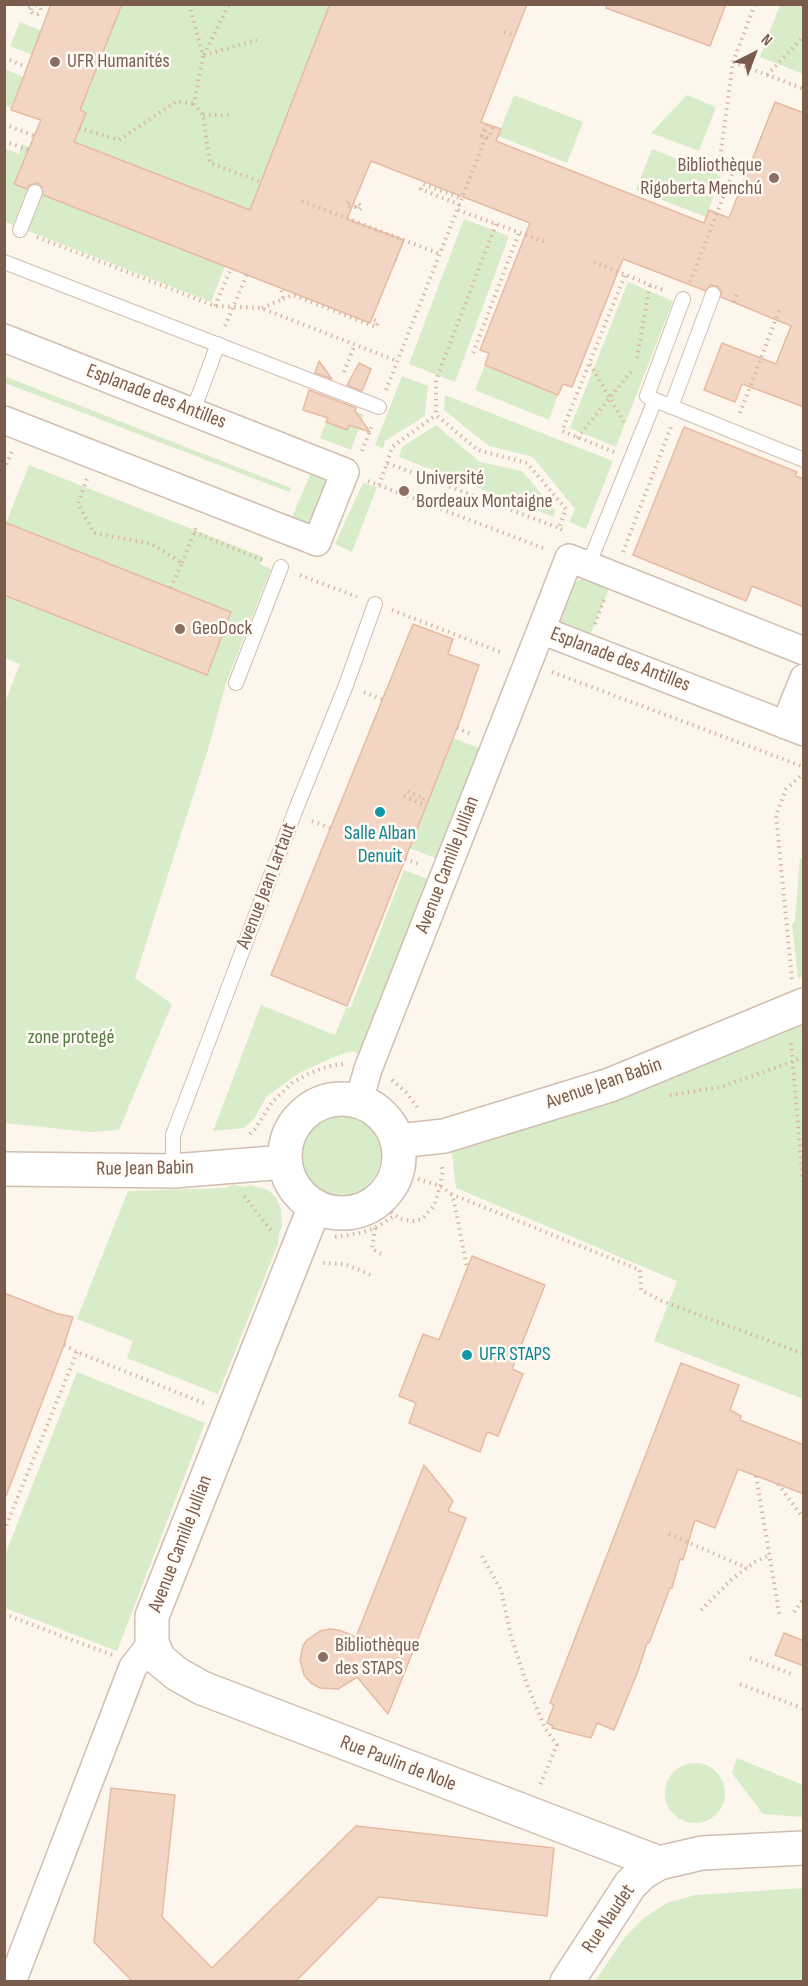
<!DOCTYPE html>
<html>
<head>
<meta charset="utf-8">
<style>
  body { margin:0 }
  #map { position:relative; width:808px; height:1986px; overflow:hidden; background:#fdf6ec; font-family:"Sofia Sans Condensed",sans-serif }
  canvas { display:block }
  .frame { position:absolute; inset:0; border:6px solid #7a5c4d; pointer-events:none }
  .north { position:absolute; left:724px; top:24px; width:60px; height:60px; -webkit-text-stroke:4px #fffaf3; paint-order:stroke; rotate:42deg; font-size:16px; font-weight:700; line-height:24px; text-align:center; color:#7a5c4d }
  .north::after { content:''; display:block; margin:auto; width:21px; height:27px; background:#7a5c4d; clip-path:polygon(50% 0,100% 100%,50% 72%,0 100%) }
</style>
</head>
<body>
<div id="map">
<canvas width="808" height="1986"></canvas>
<div class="frame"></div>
<div class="north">N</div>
</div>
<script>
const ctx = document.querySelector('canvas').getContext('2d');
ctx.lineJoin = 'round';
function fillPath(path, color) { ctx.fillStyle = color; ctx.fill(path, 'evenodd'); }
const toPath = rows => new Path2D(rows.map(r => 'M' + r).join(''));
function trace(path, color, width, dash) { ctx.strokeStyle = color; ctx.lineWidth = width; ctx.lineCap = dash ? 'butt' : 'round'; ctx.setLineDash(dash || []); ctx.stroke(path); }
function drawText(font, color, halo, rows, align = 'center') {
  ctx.font = font + ' "Sofia Sans Condensed",sans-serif'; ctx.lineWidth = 5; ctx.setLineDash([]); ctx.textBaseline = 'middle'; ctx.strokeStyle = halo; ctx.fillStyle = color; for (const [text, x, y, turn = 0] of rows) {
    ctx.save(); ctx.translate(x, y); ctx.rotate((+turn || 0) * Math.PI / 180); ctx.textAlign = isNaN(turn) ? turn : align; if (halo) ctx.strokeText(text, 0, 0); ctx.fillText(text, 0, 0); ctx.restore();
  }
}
fillPath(toPath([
  [122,5,330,5,250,210,65,138,80,110],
  [780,5,803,5,803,74,760,57],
  [20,22,42,31,32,55,10,46],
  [5,69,23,77,11,108,5,105],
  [514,95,583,122,567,163,498,136],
  [687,95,716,107,699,151,651,133],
  [22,144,29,147,15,184,28,189,13,225,5,222,4,148,19,154],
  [652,149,721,176,706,217,636,190],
  [41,194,225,266,211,302,28,231],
  [464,219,509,236,455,382,409,364],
  [628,282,673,301,616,447,570,428],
  [485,365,558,395,549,420,475,390],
  [4,376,291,488,289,492,5,383],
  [402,376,428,386,425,416,385,441,383,449,375,445],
  [445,395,613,461,586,529,569,522,575,509,533,457,489,446,444,410],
  [355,411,364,415,351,450,320,438,326,422,347,430],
  [436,425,480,462,522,471,555,510,554,517,399,457,402,447],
  [29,465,263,557,260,564,271,569,226,683,209,746,135,978,172,1004,119,1130,89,1132,5,1123,4,705,20,664,5,658,5,595,207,674,231,613,6,523],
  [314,466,326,475,328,491,317,518,301,529,288,526],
  [363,483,377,487,352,552,335,544],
  [591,577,611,584,587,643,567,634,558,620,573,582],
  [453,738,479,748,435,858,409,848],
  [800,858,804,859,804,976,798,978,792,925,795,920],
  [404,870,428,879,358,1054,352,1051,334,1057,299,1073,267,1096,254,1119,244,1128,213,1131,261,1005,335,1035,346,1008,351,1007],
  [803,1015,803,1399,654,1341,677,1281,456,1188,451,1147],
  '301 1155a40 40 0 1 1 80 0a40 40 0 1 1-80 0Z',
  [234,1184,243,1187,251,1185,268,1190,276,1197,281,1209,282,1226,279,1234,278,1244,218,1394,127,1358,133,1341,77,1319,128,1191,225,1188],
  [77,1372,205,1423,117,1651,5,1608,5,1555],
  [737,1758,803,1785,803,1817,763,1814,732,1773],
  '665 1793a30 30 0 1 1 60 0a30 30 0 1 1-60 0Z',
  [803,1888,803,1981,595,1981,626,1936,646,1916,667,1903,695,1895]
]), '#d8ecc9');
const building = toPath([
  [51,4,122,4,80,110,86,113,74,142,250,210,330,4,527,4,481,122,501,129,496,141,704,223,709,210,729,218,775,102,804,113,804,407,742,384,735,402,704,390,722,343,776,364,791,326,721,297,722,292,717,286,711,285,705,291,701,289,623,259,572,387,563,384,558,395,485,365,489,353,480,350,530,223,371,161,347,219,404,240,370,323,43,195,42,187,38,183,30,185,27,189,14,184,41,120,11,110,51,4],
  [607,4,726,4,710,46,606,8,607,4],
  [319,361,332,379,315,373,319,361],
  [359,363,371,369,362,391,347,385,359,363],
  [309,390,356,408,355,411,370,432,349,425,347,430,326,422,328,418,303,410,309,390],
  [684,427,797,472,795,476,804,479,804,607,752,586,746,601,633,555,684,427],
  [4,522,231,612,207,675,4,595,4,522],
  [413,624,453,639,448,654,479,665,461,718,347,1006,271,975,413,624],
  [472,1256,545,1285,512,1369,523,1374,498,1436,487,1432,480,1452,409,1423,416,1403,399,1396,423,1334,439,1340,472,1256],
  [4,1293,58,1314,73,1317,64,1345,6,1496,4,1496,4,1293],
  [681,1363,739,1385,730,1410,741,1416,740,1420,804,1445,804,1494,738,1469,715,1528,695,1520,683,1560,680,1559,672,1588,670,1588,649,1643,647,1643,638,1671,614,1730,597,1723,591,1738,552,1728,553,1726,547,1723,554,1705,550,1703,681,1363],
  [424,1465,453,1501,448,1511,466,1518,388,1714,357,1677,338,1689,320,1688,311,1683,304,1675,300,1660,303,1646,307,1640,320,1631,329,1629,339,1630,356,1637,424,1465],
  [784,1633,804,1641,804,1666,775,1655,784,1633],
  [111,1788,175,1795,162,1917,212,1968,356,1826,554,1848,547,1916,379,1897,295,1982,133,1982,94,1942,111,1788]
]);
fillPath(building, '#f3d5c3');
trace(building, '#e6bba3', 1.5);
const service = toPath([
  [20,230,35,192],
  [4,262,379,407],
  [655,400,804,460],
  [671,407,713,294],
  [193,411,218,344],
  [588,566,655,400,647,396,683,299],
  [236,683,281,567],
  [173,1171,173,1135,294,814,346,685,375,604]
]);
const minor = toPath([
  [4,338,345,472,317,542,4,420],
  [804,651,569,558,541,630,804,732],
  [785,725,804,678],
  [359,1101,368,1069,541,630],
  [12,1982,133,1667,152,1643]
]);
const tertiary = toPath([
  '285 1156a57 57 0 1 1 114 0a57 57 0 1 1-114 0Z',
  [398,1141,444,1136,610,1085,804,1005],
  [4,1169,173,1171,285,1162],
  [315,1206,152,1616,152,1643,159,1659,177,1674,202,1688,659,1863],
  [567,1982,630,1885,642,1873,659,1863,702,1853,804,1848]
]);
trace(service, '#d1beb0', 16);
trace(minor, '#d1beb0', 30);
trace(tertiary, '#d1beb0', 36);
trace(toPath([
  [23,4,32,8],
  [189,4,203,56,194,104,203,115,210,163,261,182],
  '31.5 10a4.5 4.5 0 1 1 9 0a4.5 4.5 0 1 1-9 0Z',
  [504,32,514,36],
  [204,55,229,4],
  [204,55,257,40],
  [4,58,27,67],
  [733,62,804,89],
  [767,75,804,36],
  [203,115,231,115],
  [4,124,34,136],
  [487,124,482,136,489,138,493,126],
  [79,128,119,140,177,101,194,104],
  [760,138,761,138],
  [4,141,28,150],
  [302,201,440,254],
  [349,202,347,206,356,207],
  [359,204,362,207,359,210,356,207,359,204],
  [460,205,421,189,423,184,463,199],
  [458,210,548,243],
  [496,224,436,380,436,415,478,450,527,463,566,509,559,528,565,531],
  [37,237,215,306,261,308,397,361],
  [395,260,400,262],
  [594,262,665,291],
  [690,282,733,172,720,158,733,62,755,4],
  [283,299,293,295,376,327,378,322,372,319],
  [734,302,738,291],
  [215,306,231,268],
  [262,308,283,299,281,288],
  [225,326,247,274],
  [473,353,519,233],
  [637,358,650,285],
  [590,364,624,422],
  [344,372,355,344],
  [386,390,486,137],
  [740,413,780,308],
  [577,438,634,368],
  [362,451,372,425],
  [614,452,562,431,625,275],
  [387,463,392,447,436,415],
  [4,470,12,451],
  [87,479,78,504,94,533,152,544,182,563,170,589],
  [368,481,543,548],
  [379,485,387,463,559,528],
  [194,532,262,560],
  [623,552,671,427],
  [182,563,197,525],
  [300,575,357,597],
  [392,610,503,653],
  [595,624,604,600],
  [552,672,804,767],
  [364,692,386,701],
  [457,728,473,735],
  [404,796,422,804,424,798,407,791],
  [312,821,330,828],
  [405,859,421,865],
  [792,979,776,815,786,789,804,773],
  [791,1043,804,1195],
  [392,1080,407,1093,419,1110],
  [670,1095,721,1087,794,1061,804,1056],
  [250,1134,255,1129,273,1101,292,1083,310,1073,329,1066,343,1064],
  [418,1179,440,1186,451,1194,454,1201,467,1268],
  [451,1194,640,1270,641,1290,662,1301,804,1354],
  [244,1196,273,1233],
  [377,1201,400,1219,414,1221,422,1219,434,1206,440,1186,443,1170,442,1167],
  [375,1228,372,1249,382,1254],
  [335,1237,361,1233,375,1228,394,1216],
  [323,1263,345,1264,373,1276],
  [64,1345,77,1352,206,1404],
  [756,1476,780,1618],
  [778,1484,804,1519],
  [4,1531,77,1352],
  [669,1534,747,1568],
  [482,1556,501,1590,511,1636,526,1682,545,1728,557,1745,540,1785],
  [701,1610,732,1579,755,1562,770,1555],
  [794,1612,804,1598],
  [4,1614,112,1655],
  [750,1658,794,1675],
  [740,1684,804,1709]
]), '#d9b8a5', 4, [1.5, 4.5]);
trace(service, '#fff', 14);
trace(minor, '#fff', 27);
trace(tertiary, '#fff', 33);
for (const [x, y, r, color] of [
  [55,62,6,"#8d6e63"],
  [774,178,6,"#8d6e63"],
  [404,491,6,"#8d6e63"],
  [180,629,6,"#8d6e63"],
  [380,812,6,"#0f9aa8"],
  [467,1355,6,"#0f9aa8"],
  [323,1657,6,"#8d6e63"]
]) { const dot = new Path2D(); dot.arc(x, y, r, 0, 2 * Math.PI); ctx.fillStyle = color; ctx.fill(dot); trace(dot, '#fffaf3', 2); }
drawText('20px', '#785e54', '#fffaf3', [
  ["UFR Humanités",67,62],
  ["Bibliothèque",762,166,"right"],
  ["Rigoberta Menchú",762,189,"right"],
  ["Université",416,479],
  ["Bordeaux Montaigne",416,502],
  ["GeoDock",192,629],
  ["Bibliothèque",335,1646],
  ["des STAPS",335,1669]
], 'left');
drawText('20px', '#7a5c4d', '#fffaf3', [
  ["Esplanade des Antilles",156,397,21],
  ["Esplanade des Antilles",620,660,21],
  ["Avenue Camille Jullian",448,865,-69],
  ["Avenue Jean Lartaut",267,886,-69],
  ["Avenue Jean Babin",604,1084,-19],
  ["Rue Jean Babin",145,1169,-1],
  ["Avenue Camille Jullian",181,1544,-69],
  ["Rue Paulin de Nole",398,1764,21],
  ["Rue Naudet",609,1919,-56]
]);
drawText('20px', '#0d838f', '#fffaf3', [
  ["Salle Alban",380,834],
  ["Denuit",380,857],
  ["UFR STAPS",479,1355,"left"]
]);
drawText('20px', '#537a41', '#fffaf3', [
  ["zone protegé",71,1038]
]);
</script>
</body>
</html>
